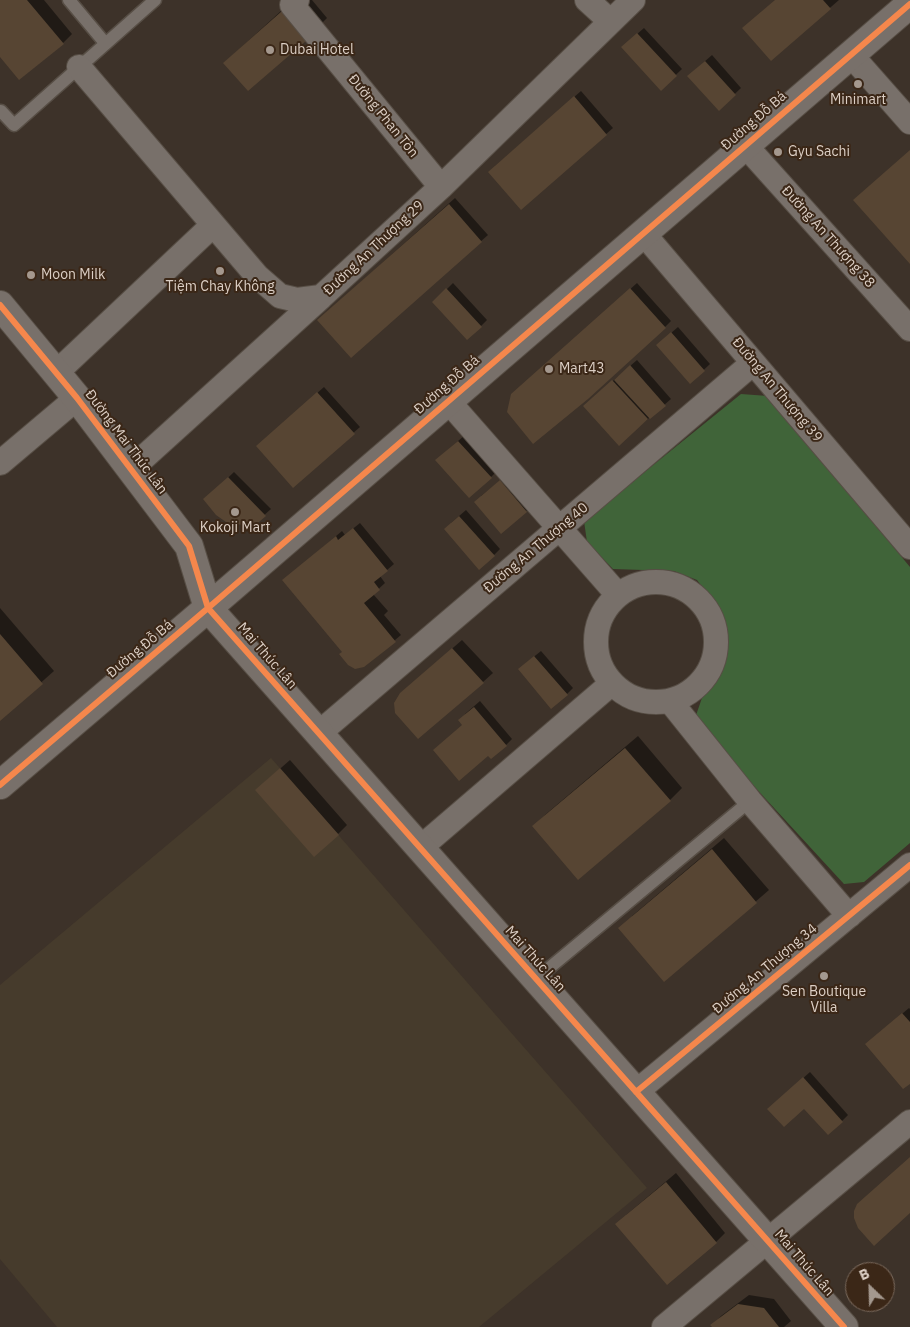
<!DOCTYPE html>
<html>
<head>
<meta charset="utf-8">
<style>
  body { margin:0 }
  #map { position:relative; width:910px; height:1327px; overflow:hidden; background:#3d3229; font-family:"IBM Plex Sans",sans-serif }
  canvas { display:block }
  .north { position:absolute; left:845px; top:1262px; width:50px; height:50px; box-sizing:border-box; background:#3b2717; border:1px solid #7b6a5d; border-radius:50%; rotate:336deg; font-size:14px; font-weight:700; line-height:20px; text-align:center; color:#dccfc5 }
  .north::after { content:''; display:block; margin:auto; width:18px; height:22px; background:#a4988e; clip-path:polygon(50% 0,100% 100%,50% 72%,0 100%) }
</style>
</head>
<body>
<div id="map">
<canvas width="910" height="1327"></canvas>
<div class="north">B</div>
</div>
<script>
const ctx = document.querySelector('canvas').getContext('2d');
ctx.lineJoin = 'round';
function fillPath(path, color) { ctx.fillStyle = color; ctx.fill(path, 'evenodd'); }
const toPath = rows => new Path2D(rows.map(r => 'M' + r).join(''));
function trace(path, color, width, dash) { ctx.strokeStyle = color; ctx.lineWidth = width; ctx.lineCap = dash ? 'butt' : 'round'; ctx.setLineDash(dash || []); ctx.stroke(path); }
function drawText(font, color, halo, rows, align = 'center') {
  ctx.font = font + ' "IBM Plex Sans",sans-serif'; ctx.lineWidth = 4; ctx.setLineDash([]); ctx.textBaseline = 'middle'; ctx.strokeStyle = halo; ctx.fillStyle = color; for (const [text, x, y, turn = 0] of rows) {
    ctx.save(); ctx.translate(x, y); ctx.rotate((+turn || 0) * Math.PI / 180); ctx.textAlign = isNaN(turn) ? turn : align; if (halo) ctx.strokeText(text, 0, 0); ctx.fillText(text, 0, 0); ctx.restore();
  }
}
fillPath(toPath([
  [271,758,647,1188,479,1327,57,1327,0,1259,0,985]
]), '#463b2c');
fillPath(toPath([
  [741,394,768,396,910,567,910,843,864,882,844,884,694,721,703,695,723,669,728,641,718,607,697,580,674,571,613,569,587,542,584,521]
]), '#406439');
fillPath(toPath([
  [0,0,44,0,72,34,63,43,0,55],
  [293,0,312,0,327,18,305,40,248,90,224,63],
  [775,0,839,0,771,59],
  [644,28,682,69,661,89,629,41],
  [712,55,741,88,719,109,695,70],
  [581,91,613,128,521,209,495,166],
  [455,198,488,235,351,356,325,314],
  [453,283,487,320,481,326,434,302],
  [637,283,671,321,665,327,519,388],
  [678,327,710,364,691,382,664,339],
  [637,360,671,399,619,444,591,400],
  [324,387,360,427,293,486,264,440],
  [465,435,497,471,491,477,443,454],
  [234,472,271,509,252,526,211,494],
  [507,475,533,505,501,533,481,496],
  [466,510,500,549,494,555,451,523],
  [360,523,394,564,380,576,385,583,373,594,388,611,384,615,401,635,364,666,344,652,284,580,342,531,345,535],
  [0,608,54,671,0,719],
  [462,640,493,673,483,682,401,693],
  [541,651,573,688,567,694,526,663],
  [480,701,512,739,506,745,463,725,465,714],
  [638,736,682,788,670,800,534,826,546,814],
  [290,760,347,825,338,834,266,781],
  [724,838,769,890,665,980,632,916],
  [909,1008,910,1009,910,1082,873,1038],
  [810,1072,848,1115,842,1121,804,1107,775,1103],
  [676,1173,725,1233,716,1242,626,1215],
  [749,1295,774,1299,791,1321,784,1327,713,1327,712,1326,721,1316]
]), '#0007');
fillPath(toPath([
  [0,0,27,0,64,44,19,80,0,57],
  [775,0,823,0,831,9,771,61,742,28],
  [282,11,306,41,248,91,223,63],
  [637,33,677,76,661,91,621,47],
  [705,61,736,95,719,111,687,76],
  [574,96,607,135,521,210,488,172],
  [910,150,910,264,853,200],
  [449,204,482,242,351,358,317,320],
  [446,288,482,327,467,340,432,302],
  [630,288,666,328,588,399,533,444,507,412,511,394],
  [671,332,705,371,690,384,656,345],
  [630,365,666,406,650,419,614,380],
  [612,380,648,419,619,446,583,406],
  [317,392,355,434,293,488,256,446],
  [458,441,492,478,469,498,435,460],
  [228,477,266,516,253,527,226,522,216,515,203,499],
  [500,480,527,512,501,534,474,502],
  [459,516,495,556,479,570,444,529],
  [353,528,388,571,374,582,380,590,364,603,396,642,364,667,355,669,348,665,339,654,342,652,282,580,336,536,338,540],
  [0,634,43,684,0,721],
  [452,648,484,683,418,739,395,713,394,703,400,693],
  [534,656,568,695,551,709,518,669],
  [474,707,507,746,491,759,488,756,459,781,433,750,462,725,458,720],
  [625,748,671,801,578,880,532,826],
  [280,768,339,835,314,857,255,790],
  [712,849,757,903,664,982,618,928],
  [902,1013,910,1022,910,1084,903,1089,865,1044],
  [803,1077,843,1122,828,1135,804,1109,784,1127,767,1109],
  [910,1157,910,1213,874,1246,858,1228,854,1218,854,1211,857,1204],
  [666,1182,717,1243,667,1285,615,1224],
  [738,1304,764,1308,779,1327,712,1327,710,1325]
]), '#574533');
const service = toPath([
  [69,0,105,43],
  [0,112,1,111,14,125,155,0],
  [536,979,750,801]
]);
const minor = toPath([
  [297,0,292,5,441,187],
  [587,0,610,21],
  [851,55,910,122],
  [79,67,257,276,280,296,297,300,321,297,441,187,633,0],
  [745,145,910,329],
  [643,233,910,547],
  [57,372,213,225],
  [448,401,618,595],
  [0,463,77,398],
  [131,469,321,297],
  '596 642a60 60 0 1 1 120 0a60 60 0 1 1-120 0Z',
  [670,701,750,801,849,916],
  [319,733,753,363],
  [420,848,611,684],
  [636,1092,910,865],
  [664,1327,910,1122]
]);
const tertiary = toPath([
  [0,305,77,398,189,546,208,608,844,1327],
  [0,785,208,608,910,4]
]);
trace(service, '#574e45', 15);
trace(minor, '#574e45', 26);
trace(tertiary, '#574e45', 30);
trace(service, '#78706a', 12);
trace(minor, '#78706a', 24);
trace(tertiary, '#78706a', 28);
trace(toPath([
  [0,305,77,398,189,546,208,608,844,1327],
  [0,785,208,608,910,4],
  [636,1092,910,865]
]), '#f5874c', 6);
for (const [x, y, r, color] of [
  [270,50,5,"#a4988e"],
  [858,84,5,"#a4988e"],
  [778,152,5,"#a4988e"],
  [220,271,5,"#a4988e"],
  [31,275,5,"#a4988e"],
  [549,369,5,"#a4988e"],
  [235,512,5,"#a4988e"],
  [824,976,5,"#a4988e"]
]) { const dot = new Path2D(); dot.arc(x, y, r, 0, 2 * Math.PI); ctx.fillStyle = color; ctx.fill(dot); trace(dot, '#3b2717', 2); }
drawText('14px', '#dccfc5', '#3b2717', [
  ["Dubai Hotel",280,50],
  ["Minimart",858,100,"center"],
  ["Gyu Sachi",788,152],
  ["Moon Milk",41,275],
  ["Tiệm Chay Không",220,287,"center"],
  ["Mart43",559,369],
  ["Kokoji Mart",235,528,"center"],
  ["Sen Boutique",824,992,"center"],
  ["Villa",824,1008,"center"]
], 'left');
drawText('14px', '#dccfc5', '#3b2717', [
  ["Đường Phan Tôn",383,116,51],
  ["Đường Đỗ Bá",754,121,-41],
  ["Đường An Thượng 38",828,237,48],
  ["Đường An Thượng 29",374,248,-43],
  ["Đường Đỗ Bá",447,385,-41],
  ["Đường An Thượng 39",777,390,50],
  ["Đường Mai Thúc Lân",126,442,53],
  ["Đường An Thượng 40",536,548,-40],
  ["Đường Đỗ Bá",140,649,-40],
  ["Mai Thúc Lân",267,656,49],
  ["Mai Thúc Lân",535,959,48],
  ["Đường An Thượng 34",765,969,-40],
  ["Mai Thúc Lân",804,1263,49]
]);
</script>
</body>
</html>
